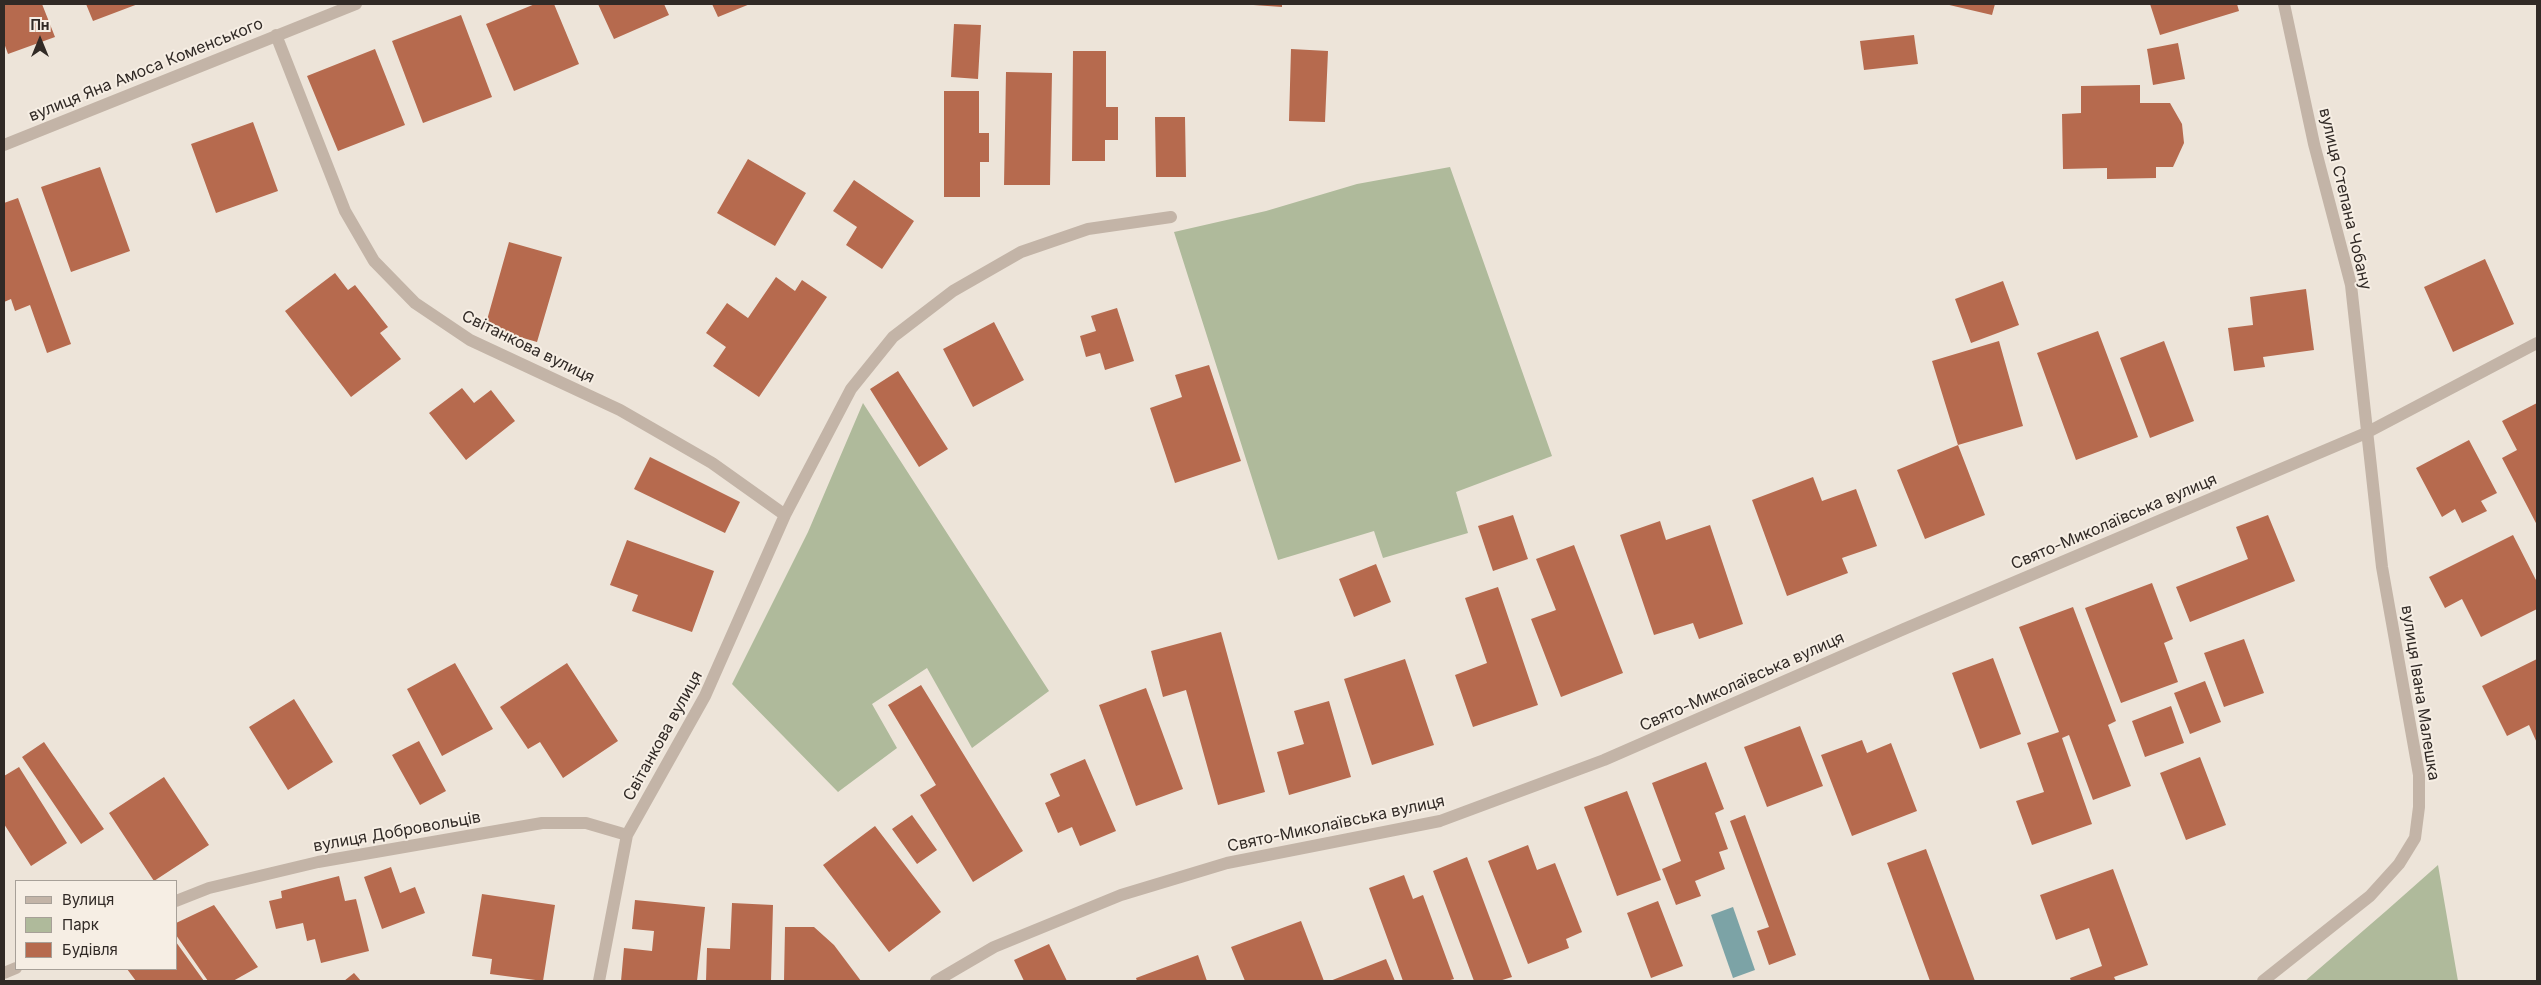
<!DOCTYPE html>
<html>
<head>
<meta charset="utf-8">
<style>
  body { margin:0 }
  #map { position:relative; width:2541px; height:985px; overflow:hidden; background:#ede4d9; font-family:Inter,sans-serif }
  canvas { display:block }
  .frame { position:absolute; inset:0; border:5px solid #312a26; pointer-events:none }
  .legend { position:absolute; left:15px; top:880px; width:162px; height:90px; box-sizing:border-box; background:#f6eee4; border:1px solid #a7a098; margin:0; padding:6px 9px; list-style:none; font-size:15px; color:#312a26 }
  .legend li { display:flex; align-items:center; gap:10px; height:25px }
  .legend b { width:25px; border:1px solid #a7a098 }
  .north { position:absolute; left:15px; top:15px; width:50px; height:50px; -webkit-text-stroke:4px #f6eee4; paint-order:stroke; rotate:0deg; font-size:14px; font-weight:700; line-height:20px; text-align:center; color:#312a26 }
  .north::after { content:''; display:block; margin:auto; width:18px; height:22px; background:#312a26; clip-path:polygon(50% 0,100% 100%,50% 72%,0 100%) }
</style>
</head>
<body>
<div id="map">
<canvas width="2541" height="985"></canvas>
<div class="frame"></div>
<ul class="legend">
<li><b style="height:6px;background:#c3b4a7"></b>Вулиця</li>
<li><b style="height:14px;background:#afba9b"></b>Парк</li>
<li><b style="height:14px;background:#b66a4e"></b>Будівля</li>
</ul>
<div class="north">Пн</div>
</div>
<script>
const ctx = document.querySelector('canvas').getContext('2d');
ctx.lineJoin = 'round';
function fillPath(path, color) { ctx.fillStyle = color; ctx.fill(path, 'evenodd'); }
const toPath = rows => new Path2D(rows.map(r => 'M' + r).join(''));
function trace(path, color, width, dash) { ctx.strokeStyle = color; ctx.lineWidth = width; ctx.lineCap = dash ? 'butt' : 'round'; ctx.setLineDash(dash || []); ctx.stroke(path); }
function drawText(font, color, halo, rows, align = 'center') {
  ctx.font = font + ' Inter,sans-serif'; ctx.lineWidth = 4; ctx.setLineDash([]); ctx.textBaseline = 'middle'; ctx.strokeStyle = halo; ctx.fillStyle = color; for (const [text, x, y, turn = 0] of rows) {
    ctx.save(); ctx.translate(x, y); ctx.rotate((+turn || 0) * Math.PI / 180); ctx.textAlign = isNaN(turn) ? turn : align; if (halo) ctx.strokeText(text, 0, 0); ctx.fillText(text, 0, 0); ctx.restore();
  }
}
fillPath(toPath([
  [1450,167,1552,456,1456,492,1468,533,1383,558,1374,531,1278,560,1174,232,1266,211,1357,184],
  [863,403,1049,691,972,748,927,668,872,704,897,748,838,792,732,684,808,532],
  [2438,865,2458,981,2305,981,2386,911]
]), '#afba9b');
fillPath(toPath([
  [1733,907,1755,970,1733,978,1711,915]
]), '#7ca3a6');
fillPath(toPath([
  [4,4,42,4,55,37,8,54,4,43],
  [86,4,138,4,93,21],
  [535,4,554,4,579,64,514,91,486,24],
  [598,4,664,4,669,15,614,39],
  [712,4,750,4,718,17],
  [1239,4,1282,4,1282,7],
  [1945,4,1995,4,1992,15],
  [2150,4,2237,4,2239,11,2160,35],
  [461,15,492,97,423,123,392,41],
  [954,24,981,25,978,79,951,77],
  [1914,35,1918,64,1864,70,1860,41],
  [2178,43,2185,79,2153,85,2147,49],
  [375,49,405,125,338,151,307,76],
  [1291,49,1328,51,1325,122,1289,121],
  [1073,51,1106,51,1106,107,1118,107,1118,140,1105,140,1105,161,1072,161],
  [1006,72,1052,73,1050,185,1004,185],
  [2140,85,2140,103,2170,103,2182,124,2184,143,2173,167,2156,167,2156,178,2107,179,2107,168,2063,169,2062,114,2081,113,2081,86],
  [944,91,979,91,979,133,989,133,989,162,980,162,980,197,944,197],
  [1155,117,1185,117,1186,177,1156,177],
  [253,122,278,191,216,213,191,144],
  [748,159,806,193,775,246,717,213],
  [100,167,130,251,71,272,41,187],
  [854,180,914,221,882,269,846,245,857,227,833,211],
  [18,198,71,344,47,353,30,305,15,311,11,299,4,302,4,203],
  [509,242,562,257,537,342,485,327],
  [2485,259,2514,324,2453,352,2424,287],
  [335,273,348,290,355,285,388,327,380,333,401,359,351,397,285,311],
  [776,277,795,291,802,280,827,297,759,397,713,366,726,347,706,333,727,303,748,318],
  [2003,281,2019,325,1971,343,1955,299],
  [2306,289,2314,350,2263,357,2265,367,2234,371,2228,328,2253,325,2250,297],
  [1117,308,1134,361,1105,370,1100,353,1086,357,1080,336,1096,331,1091,316],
  [994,322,1024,380,973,407,943,349],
  [2098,331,2138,437,2076,460,2037,353],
  [1999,341,2023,426,1958,445,1932,361],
  [2164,341,2194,421,2150,438,2120,358],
  [1209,365,1241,461,1175,483,1150,408,1182,397,1175,375],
  [898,371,948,449,919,467,870,389],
  [462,388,474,403,491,390,515,421,466,460,429,413],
  [2537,403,2537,525,2502,458,2517,450,2502,421],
  [2469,440,2497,493,2481,501,2487,511,2462,523,2455,509,2442,517,2416,468],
  [1958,445,1985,515,1925,539,1897,470],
  [650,457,740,502,725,533,634,489],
  [1813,477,1822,501,1856,489,1877,546,1842,558,1848,573,1787,596,1752,500],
  [1513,515,1528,559,1493,571,1478,526],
  [2268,515,2295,581,2190,622,2176,587,2248,559,2236,527],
  [1660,521,1666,540,1710,525,1743,624,1699,639,1693,623,1654,635,1620,535],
  [2513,535,2537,582,2537,609,2481,637,2462,599,2445,608,2429,577],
  [627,540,714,571,692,632,632,611,638,595,610,585],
  [1574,545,1623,673,1561,697,1531,619,1556,610,1536,559],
  [1376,564,1391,602,1354,617,1339,579],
  [2152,583,2173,639,2164,643,2178,682,2121,703,2085,608],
  [1498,587,1538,705,1473,727,1455,675,1487,663,1465,598],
  [2073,607,2116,721,2108,725,2131,786,2093,800,2069,735,2062,738,2092,824,2032,845,2016,801,2044,792,2027,743,2059,732,2019,627],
  [1221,632,1265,792,1218,805,1186,690,1163,697,1151,651],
  [2244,639,2264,693,2224,707,2204,653],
  [1993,658,2021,734,1980,749,1952,673],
  [1405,659,1434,745,1372,765,1344,679],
  [2537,659,2537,743,2529,725,2507,736,2482,686],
  [455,663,493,729,442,756,407,689],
  [567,663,618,741,563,778,540,742,528,749,500,707],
  [2205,681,2221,722,2190,734,2174,693],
  [921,685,1023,851,973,882,920,795,936,785,888,705],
  [1146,688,1183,789,1136,806,1099,705],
  [294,699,333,762,288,790,249,727],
  [1329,701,1351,777,1289,795,1277,752,1304,744,1294,711],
  [2171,706,2184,743,2145,757,2132,721],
  [1800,726,1823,786,1767,807,1744,747],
  [1862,740,1867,753,1891,743,1917,811,1852,836,1821,755],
  [419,741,446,791,420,805,392,755],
  [44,742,104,829,81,844,22,757],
  [2200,757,2226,825,2186,840,2160,773],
  [1085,759,1116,831,1080,846,1072,827,1058,833,1045,803,1060,796,1050,774],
  [1706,762,1724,809,1715,813,1728,849,1719,852,1725,869,1695,881,1701,896,1676,905,1662,869,1681,861,1652,783],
  [19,767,67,843,31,866,4,824,4,776],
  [164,777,209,845,154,881,109,813],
  [1627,791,1661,880,1617,896,1584,807],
  [912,815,937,850,917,864,892,829],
  [1745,815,1796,955,1769,965,1757,931,1769,927,1730,821],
  [875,826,941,912,889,952,823,865],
  [1528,845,1537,870,1555,863,1582,932,1566,939,1569,948,1528,964,1488,861],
  [1926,849,1975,981,1930,981,1887,863],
  [1467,857,1512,977,1499,981,1474,981,1433,871],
  [391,867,400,893,415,887,425,913,382,929,364,877],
  [2113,869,2148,965,2114,977,2116,981,2071,981,2070,978,2102,966,2089,928,2056,940,2040,895],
  [1404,875,1413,899,1423,895,1454,979,1447,981,1403,981,1369,888],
  [339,876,345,901,356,899,369,951,321,963,315,939,307,941,303,923,276,929,269,901,282,898,281,891],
  [482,894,555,905,543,981,490,974,492,959,472,956],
  [635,900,705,907,697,981,621,981,624,948,652,951,654,931,632,929],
  [1658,901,1683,966,1651,978,1627,913],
  [732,903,773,905,771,981,706,981,707,948,730,949],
  [214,905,258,967,233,981,208,981,176,935,176,923],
  [1301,921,1324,981,1245,981,1231,947],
  [785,927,814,927,834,945,861,981,784,981],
  [176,942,204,981,136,981,127,969,176,969],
  [1049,944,1067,981,1024,981,1014,960],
  [1198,955,1207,981,1137,981,1136,978],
  [1386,959,1395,981,1330,981],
  [354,973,361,981,344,981]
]), '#b66a4e');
trace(toPath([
  [276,35,345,211,374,261,415,303,470,340,620,410,712,463,785,515],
  [4,145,356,4],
  [176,901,209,888,318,862,542,823,586,823,627,835],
  [4,973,16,968],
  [599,981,627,835,705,696,785,515,851,389,893,337,953,291,1021,252,1088,229,1171,217],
  [936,981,994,947,1121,895,1227,863,1440,821,1604,760,1904,629,2366,433,2537,343],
  [2263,981,2370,896,2399,864,2415,838,2419,807,2419,775,2382,567,2351,285,2314,144,2284,4]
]), '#c3b4a7', 12);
drawText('16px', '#312a26', '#f6eee4', [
  ["вулиця Яна Амоса Коменського",146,70,-22],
  ["вулиця Степана Чобану",2345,199,77],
  ["Світанкова вулиця",528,347,26],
  ["Свято-Миколаївська вулиця",2114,522,-23],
  ["Свято-Миколаївська вулиця",1742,682,-24],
  ["вулиця Івана Малешка",2420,693,81],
  ["Світанкова вулиця",663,736,-61],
  ["Свято-Миколаївська вулиця",1336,824,-12],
  ["вулиця Добровольців",397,832,-10]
]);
</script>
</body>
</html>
